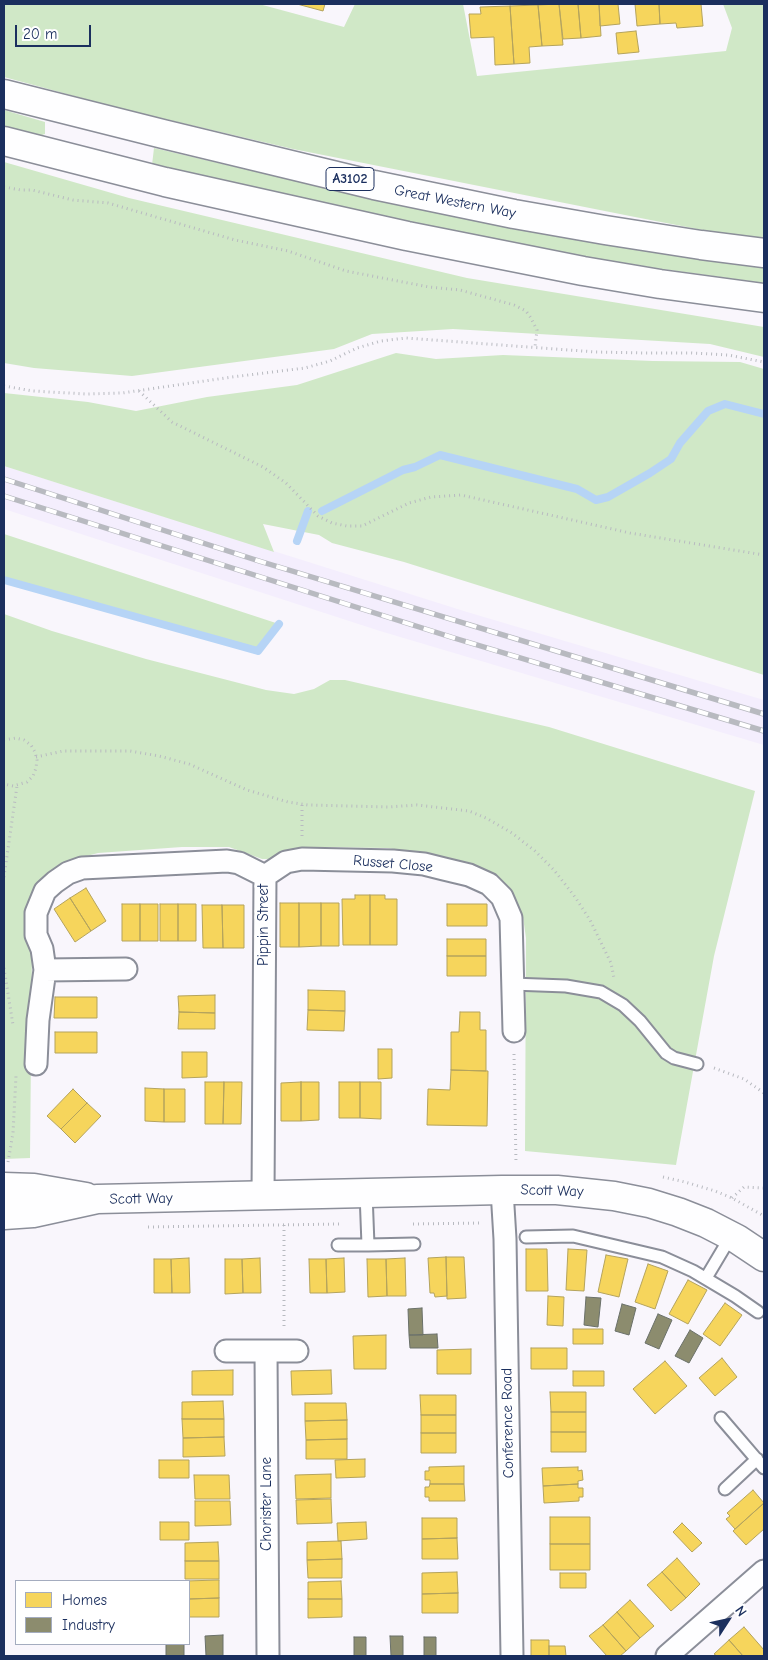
<!DOCTYPE html>
<html>
<head>
<meta charset="utf-8">
<style>
  body { margin:0 }
  #map { position:relative; width:768px; height:1660px; overflow:hidden; background:#f9f6fc; font-family:"Comic Neue",sans-serif }
  canvas { display:block }
  .frame { position:absolute; inset:0; border:5px solid #1b2f5e; pointer-events:none }
  .legend { position:absolute; left:15px; top:1580px; width:175px; height:65px; box-sizing:border-box; background:#fff; border:1px solid #a4acbf; margin:0; padding:6px 9px; list-style:none; font-size:15px; color:#1b2f5e }
  .legend li { display:flex; align-items:center; gap:10px; height:25px }
  .legend b { width:25px; border:1px solid #a4acbf }
  .north { position:absolute; left:703px; top:1595px; width:50px; height:50px; -webkit-text-stroke:4px #fff; paint-order:stroke; rotate:55deg; font-size:14px; font-weight:700; line-height:20px; text-align:center; color:#1b2f5e }
  .north::after { content:''; display:block; margin:auto; width:18px; height:22px; background:#1b2f5e; clip-path:polygon(50% 0,100% 100%,50% 72%,0 100%) }
  .scale { position:absolute; left:15px; top:25px; width:76px; height:22px; box-sizing:border-box; border:2px solid #1b2f5e; border-top:0; padding-left:6px; font-size:15px; line-height:18px; white-space:nowrap; color:#1b2f5e; -webkit-text-stroke:4px #fff; paint-order:stroke }
</style>
</head>
<body>
<div id="map">
<canvas width="768" height="1660"></canvas>
<div class="frame"></div>
<ul class="legend">
<li><b style="height:14px;background:#f6d55c"></b>Homes</li>
<li><b style="height:14px;background:#8c8c6e"></b>Industry</li>
</ul>
<div class="north">N</div>
<div class="scale">20 m</div>
</div>
<script>
const ctx = document.querySelector('canvas').getContext('2d');
ctx.lineJoin = 'round';
function fillPath(path, color) { ctx.fillStyle = color; ctx.fill(path, 'evenodd'); }
const toPath = rows => new Path2D(rows.map(r => 'M' + r).join(''));
function trace(path, color, width, dash) { ctx.strokeStyle = color; ctx.lineWidth = width; ctx.lineCap = dash ? 'butt' : 'round'; ctx.setLineDash(dash || []); ctx.stroke(path); }
function drawText(font, color, halo, rows, align = 'center') {
  ctx.font = font + ' "Comic Neue",sans-serif'; ctx.lineWidth = 5; ctx.setLineDash([]); ctx.textBaseline = 'middle'; ctx.strokeStyle = halo; ctx.fillStyle = color; for (const [text, x, y, turn = 0] of rows) {
    ctx.save(); ctx.translate(x, y); ctx.rotate((+turn || 0) * Math.PI / 180); ctx.textAlign = isNaN(turn) ? turn : align; if (halo) ctx.strokeText(text, 0, 0); ctx.fillText(text, 0, 0); ctx.restore();
  }
}
fillPath(toPath([
  [4,466,467,612,764,700,764,745,380,631,4,509]
]), '#f4eefd');
fillPath(toPath([
  [4,4,259,4,344,27,355,4,463,4,477,76,726,51,732,28,723,4,764,4,764,238,718,233,635,217,293,149,122,109,4,77],
  [4,110,45,122,45,134,39,136,4,126],
  [154,148,377,200,496,223,600,243,764,268,764,283,655,268,547,250,345,210,152,165],
  [4,162,129,198,467,278,764,327,764,357,710,344,453,329,372,334,334,349,132,376,34,368,4,363],
  [396,353,436,359,503,355,653,361,740,362,764,369,764,675,404,562,332,543,319,535,263,524,274,552,4,466,4,393,88,402,136,411,207,397,297,385],
  [4,534,279,624,258,651,4,580],
  [4,614,52,631,146,659,266,690,294,694,314,689,330,680,345,680,549,727,755,791,714,956,676,1165,525,1151,526,938,523,917,515,899,503,881,488,871,436,856,387,848,314,847,294,849,276,859,262,859,229,847,182,847,98,853,68,861,44,881,32,949,30,1158,4,1159]
]), '#d0e8c7');
const homes = toPath([
  [297,4,325,4,323,11,297,4],
  [559,4,578,4,581,38,563,39,559,4],
  [559,4,563,45,542,46,538,5,559,4],
  [578,4,599,4,601,36,581,38,578,4],
  [599,4,618,4,620,24,600,26,599,4],
  [635,4,659,4,660,24,637,26,635,4],
  [659,4,701,4,703,26,677,28,676,23,660,24,659,4],
  [538,5,542,46,529,47,530,63,514,64,510,6,538,5],
  [510,6,514,64,495,65,494,37,471,38,469,14,481,14,480,7,510,6],
  [636,31,639,52,618,54,616,33,636,31],
  [86,888,106,921,91,931,70,898,86,888],
  [355,895,370,895,370,945,343,945,342,899,355,899,355,895],
  [370,895,385,895,385,899,397,899,397,945,370,945,370,895],
  [70,898,91,931,75,942,54,909,70,898],
  [280,903,299,903,299,947,280,947,280,903],
  [299,903,321,903,321,946,299,947,299,903],
  [321,903,339,903,339,946,321,946,321,903],
  [122,904,140,904,140,941,122,941,122,904],
  [140,904,158,904,158,941,140,941,140,904],
  [160,904,178,904,178,941,160,941,160,904],
  [178,904,196,904,196,941,178,941,178,904],
  [447,904,487,904,487,926,447,926,447,904],
  [202,905,222,905,223,948,203,948,202,905],
  [222,905,244,905,244,948,223,948,222,905],
  [447,939,486,939,486,956,447,956,447,939],
  [447,956,486,956,486,976,447,976,447,956],
  [308,990,345,991,345,1011,308,1010,308,990],
  [215,995,215,1013,179,1012,178,996,215,995],
  [55,997,97,997,97,1018,54,1018,55,997],
  [308,1010,345,1011,344,1031,307,1030,308,1010],
  [179,1012,215,1013,215,1029,178,1029,179,1012],
  [460,1012,480,1012,480,1030,486,1030,486,1071,451,1070,451,1032,459,1032,460,1012],
  [55,1032,97,1032,97,1053,55,1053,55,1032],
  [378,1049,392,1049,392,1078,378,1079,378,1049],
  [182,1052,207,1052,207,1077,182,1078,182,1052],
  [451,1070,488,1071,487,1126,427,1125,428,1089,450,1090,451,1070],
  [205,1082,224,1082,223,1124,205,1124,205,1082],
  [224,1082,242,1082,241,1124,223,1124,224,1082],
  [301,1082,301,1121,281,1121,281,1083,301,1082],
  [301,1082,319,1082,319,1120,301,1121,301,1082],
  [339,1082,360,1082,360,1118,339,1118,339,1082],
  [360,1082,381,1082,381,1119,360,1118,360,1082],
  [145,1088,164,1089,164,1122,145,1121,145,1088],
  [73,1089,87,1103,61,1129,47,1116,73,1089],
  [164,1089,185,1089,185,1122,164,1122,164,1089],
  [87,1103,101,1116,75,1143,61,1129,87,1103],
  [526,1249,547,1249,548,1291,526,1291,526,1249],
  [568,1249,587,1250,584,1291,566,1290,568,1249],
  [606,1255,628,1259,619,1297,598,1292,606,1255],
  [446,1257,464,1257,466,1298,447,1299,446,1257],
  [446,1257,447,1296,435,1297,434,1293,430,1293,428,1258,446,1257],
  [189,1258,190,1293,172,1293,171,1259,189,1258],
  [260,1258,261,1293,243,1293,242,1259,260,1258],
  [344,1258,345,1292,327,1293,326,1259,344,1258],
  [405,1258,406,1296,387,1296,386,1259,405,1258],
  [154,1259,171,1259,172,1293,154,1293,154,1259],
  [225,1259,242,1259,243,1293,225,1294,225,1259],
  [309,1259,326,1259,327,1293,310,1293,309,1259],
  [367,1259,386,1259,387,1296,368,1297,367,1259],
  [648,1264,668,1271,655,1309,635,1302,648,1264],
  [688,1280,707,1290,688,1324,669,1314,688,1280],
  [548,1296,564,1297,563,1326,547,1325,548,1296],
  [725,1303,742,1315,720,1346,703,1334,725,1303],
  [573,1329,603,1329,603,1344,573,1344,573,1329],
  [386,1335,386,1369,354,1369,353,1336,386,1335],
  [531,1348,567,1348,567,1369,531,1369,531,1348],
  [471,1349,471,1374,437,1374,437,1350,471,1349],
  [722,1358,737,1377,715,1396,699,1378,722,1358],
  [665,1361,687,1386,655,1414,633,1389,665,1361],
  [233,1370,233,1395,192,1395,192,1371,233,1370],
  [331,1370,332,1394,292,1395,291,1371,331,1370],
  [573,1371,604,1371,604,1386,573,1386,573,1371],
  [550,1392,586,1392,586,1412,551,1412,550,1392],
  [420,1395,456,1395,456,1415,421,1415,420,1395],
  [223,1401,224,1419,182,1419,182,1402,223,1401],
  [305,1403,346,1403,347,1420,305,1421,305,1403],
  [551,1412,586,1412,586,1432,551,1432,551,1412],
  [421,1415,456,1415,456,1433,421,1433,421,1415],
  [182,1419,224,1419,224,1437,183,1438,182,1419],
  [347,1420,347,1439,306,1440,305,1421,347,1420],
  [551,1432,586,1432,586,1452,551,1452,551,1432],
  [421,1433,456,1433,456,1453,421,1453,421,1433],
  [224,1437,225,1456,183,1457,183,1438,224,1437],
  [347,1439,347,1459,306,1459,306,1440,347,1439],
  [365,1459,365,1477,336,1478,335,1460,365,1459],
  [159,1460,189,1460,189,1478,159,1478,159,1460],
  [464,1466,464,1484,430,1484,430,1480,425,1480,425,1471,429,1471,429,1467,464,1466],
  [578,1467,578,1471,582,1470,583,1480,578,1481,578,1484,543,1486,542,1468,578,1467],
  [331,1474,331,1498,296,1499,295,1475,331,1474],
  [194,1475,229,1475,230,1499,195,1499,194,1475],
  [430,1484,464,1484,465,1501,429,1501,429,1497,425,1497,425,1487,429,1487,430,1484],
  [578,1484,578,1488,583,1488,583,1497,579,1497,579,1501,544,1503,543,1486,578,1484],
  [753,1490,764,1503,735,1529,726,1519,730,1516,727,1513,753,1490],
  [331,1499,332,1523,297,1524,296,1500,331,1499],
  [195,1501,230,1501,231,1525,195,1526,195,1501],
  [764,1503,764,1529,746,1545,733,1531,764,1503],
  [550,1517,590,1517,590,1544,550,1544,550,1517],
  [422,1518,457,1518,457,1538,422,1539,422,1518],
  [160,1522,189,1522,189,1540,160,1540,160,1522],
  [366,1522,367,1539,338,1541,337,1523,366,1522],
  [682,1523,702,1543,692,1552,673,1532,682,1523],
  [457,1538,458,1559,422,1559,422,1539,457,1538],
  [341,1541,342,1559,307,1560,307,1542,341,1541],
  [218,1542,219,1561,185,1561,185,1543,218,1542],
  [550,1544,590,1544,590,1570,550,1570,550,1544],
  [677,1558,700,1584,686,1598,662,1572,677,1558],
  [342,1559,342,1578,308,1578,307,1560,342,1559],
  [185,1561,219,1561,219,1579,185,1579,185,1561],
  [457,1572,458,1593,422,1594,422,1573,457,1572],
  [662,1572,686,1598,671,1611,647,1585,662,1572],
  [560,1573,586,1573,586,1588,560,1588,560,1573],
  [219,1580,219,1598,189,1599,189,1581,185,1581,219,1580],
  [341,1581,342,1599,308,1599,308,1582,341,1581],
  [458,1593,458,1613,422,1613,422,1594,458,1593],
  [219,1598,219,1617,189,1617,189,1599,219,1598],
  [308,1599,342,1599,342,1617,308,1618,308,1599],
  [630,1600,654,1626,640,1638,617,1612,630,1600],
  [617,1612,640,1638,626,1651,603,1625,617,1612],
  [603,1625,626,1651,620,1656,607,1656,589,1636,603,1625],
  [744,1627,764,1650,764,1656,743,1656,729,1640,744,1627],
  [531,1640,549,1640,549,1656,531,1656,531,1640],
  [729,1640,743,1656,717,1656,714,1654,729,1640],
  [549,1646,565,1646,566,1656,549,1656,549,1646]
]);
fillPath(homes, '#f6d55c');
trace(homes, '#b4a35d', 1);
const industry = toPath([
  [586,1297,601,1298,598,1327,584,1325,586,1297],
  [622,1304,636,1308,629,1335,615,1331,622,1304],
  [422,1308,423,1335,409,1335,408,1309,422,1308],
  [658,1314,672,1320,659,1349,645,1343,658,1314],
  [690,1330,703,1338,689,1363,675,1356,690,1330],
  [437,1334,438,1348,410,1348,409,1335,437,1334],
  [223,1635,223,1656,206,1656,205,1636,223,1635],
  [390,1636,403,1636,403,1656,391,1656,390,1636],
  [354,1637,366,1637,366,1656,354,1656,354,1637],
  [424,1637,436,1637,436,1656,424,1656,424,1637],
  [166,1644,184,1644,184,1656,166,1656,166,1644]
]);
fillPath(industry, '#8c8c6e');
trace(industry, '#6a7069', 1);
trace(toPath([
  [322,511,403,470,415,467,440,455,577,489,596,500,608,497,650,473,671,459,680,443,708,411,725,404,764,414],
  [297,541,308,511],
  [4,580,258,651,279,624]
]), '#b6d4f6', 8);
const service = toPath([
  [512,984,566,986,601,992,623,1005,640,1021,666,1053,674,1058,697,1064],
  [366,1193,368,1245,414,1244],
  [526,1237,573,1236,662,1257,693,1271,735,1296,758,1312],
  [338,1245,368,1245],
  [706,1278,731,1236],
  [721,1418,764,1468],
  [725,1489,757,1459]
]);
const minor = toPath([
  [265,876,286,862,302,859,393,861,424,864,444,869,469,875,489,884,502,897,511,918,514,1031],
  [45,970,126,969],
  [36,1064,38,1020,45,970,42,949,36,935,36,913,45,891,55,882,68,873,82,868,227,861,239,863,265,876,263,1196],
  [502,1190,505,1239,512,1656],
  [226,1351,297,1351],
  [266,1351,268,1656],
  [667,1656,764,1571]
]);
const tertiary = toPath([
  [4,1187,34,1188,86,1197],
  [4,1215,33,1213,97,1199,502,1190,557,1190,614,1196,649,1203,678,1212,706,1223,737,1239,764,1257]
]);
const primary = toPath([
  [4,94,163,134,374,185,514,214,605,230,701,245,764,253],
  [4,141,165,182,407,236,583,271,660,284,764,298]
]);
trace(service, '#8b8e99', 15);
trace(minor, '#8b8e99', 25);
trace(tertiary, '#8b8e99', 31);
trace(primary, '#8b8e99', 31);
trace(toPath([
  [4,187,21,190,32,190,73,200,108,203,235,240,288,251,346,271,429,287,460,290,514,305,526,311,531,318,537,330,535,347],
  [4,386,33,391,86,394,122,393,232,377,305,368,330,361,357,348,381,341,406,338,596,352,645,353,692,353,728,355,764,362],
  [139,391,172,422,263,467,286,483,318,516,332,523,347,526,362,526,409,503,431,497,461,495,630,533,764,555],
  [4,740,16,738,24,740,31,745,35,752,37,760,36,768,33,776,27,782,13,786,4,784],
  [36,757,63,751,130,751,159,756,189,764,247,790,288,802,308,805,388,807,417,805,469,811,486,818,512,833,535,851,554,870,575,897,590,920,611,963,614,978],
  [302,805,302,836],
  [4,877,17,786],
  [4,968,13,1025],
  [514,1054,516,1163],
  [714,1068,744,1079,764,1093],
  [8,1162,13,1133,16,1076],
  [663,1177,685,1182,715,1191,732,1198,764,1216],
  [732,1198,744,1187,764,1188],
  [413,1224,482,1223],
  [284,1225,284,1329],
  [148,1227,339,1224]
]), '#b8bac0', 3, [1, 4]);
trace(service, '#fefeff', 11);
trace(minor, '#fefeff', 21);
trace(tertiary, '#fefeff', 28);
trace(primary, '#fefeff', 28);
const rail = toPath([
  [4,479,259,561,764,714],
  [4,496,454,638,764,731]
]);
trace(rail, '#b8bac0', 5.5);
trace(rail, '#fff', 4, [11]);
for (const [x, y, w] of [
  [350,179,48]
]) { const box = new Path2D(); box.roundRect(x - w / 2, y - 11.5, w, 23, 4); ctx.fillStyle = '#fff'; ctx.fill(box); trace(box, '#1b2f5e', 1); }
drawText('bold 14px', '#1b2f5e', null, [
  ["A3102",350,179]
]);
drawText('15px', '#1b2f5e', '#fff', [
  ["Great Western Way",455,202,11],
  ["Russet Close",393,864,5],
  ["Pippin Street",264,925,-90],
  ["Scott Way",552,1191,2],
  ["Scott Way",141,1199,-1],
  ["Conference Road",508,1423,-91],
  ["Chorister Lane",267,1504,-90]
]);
</script>
</body>
</html>
